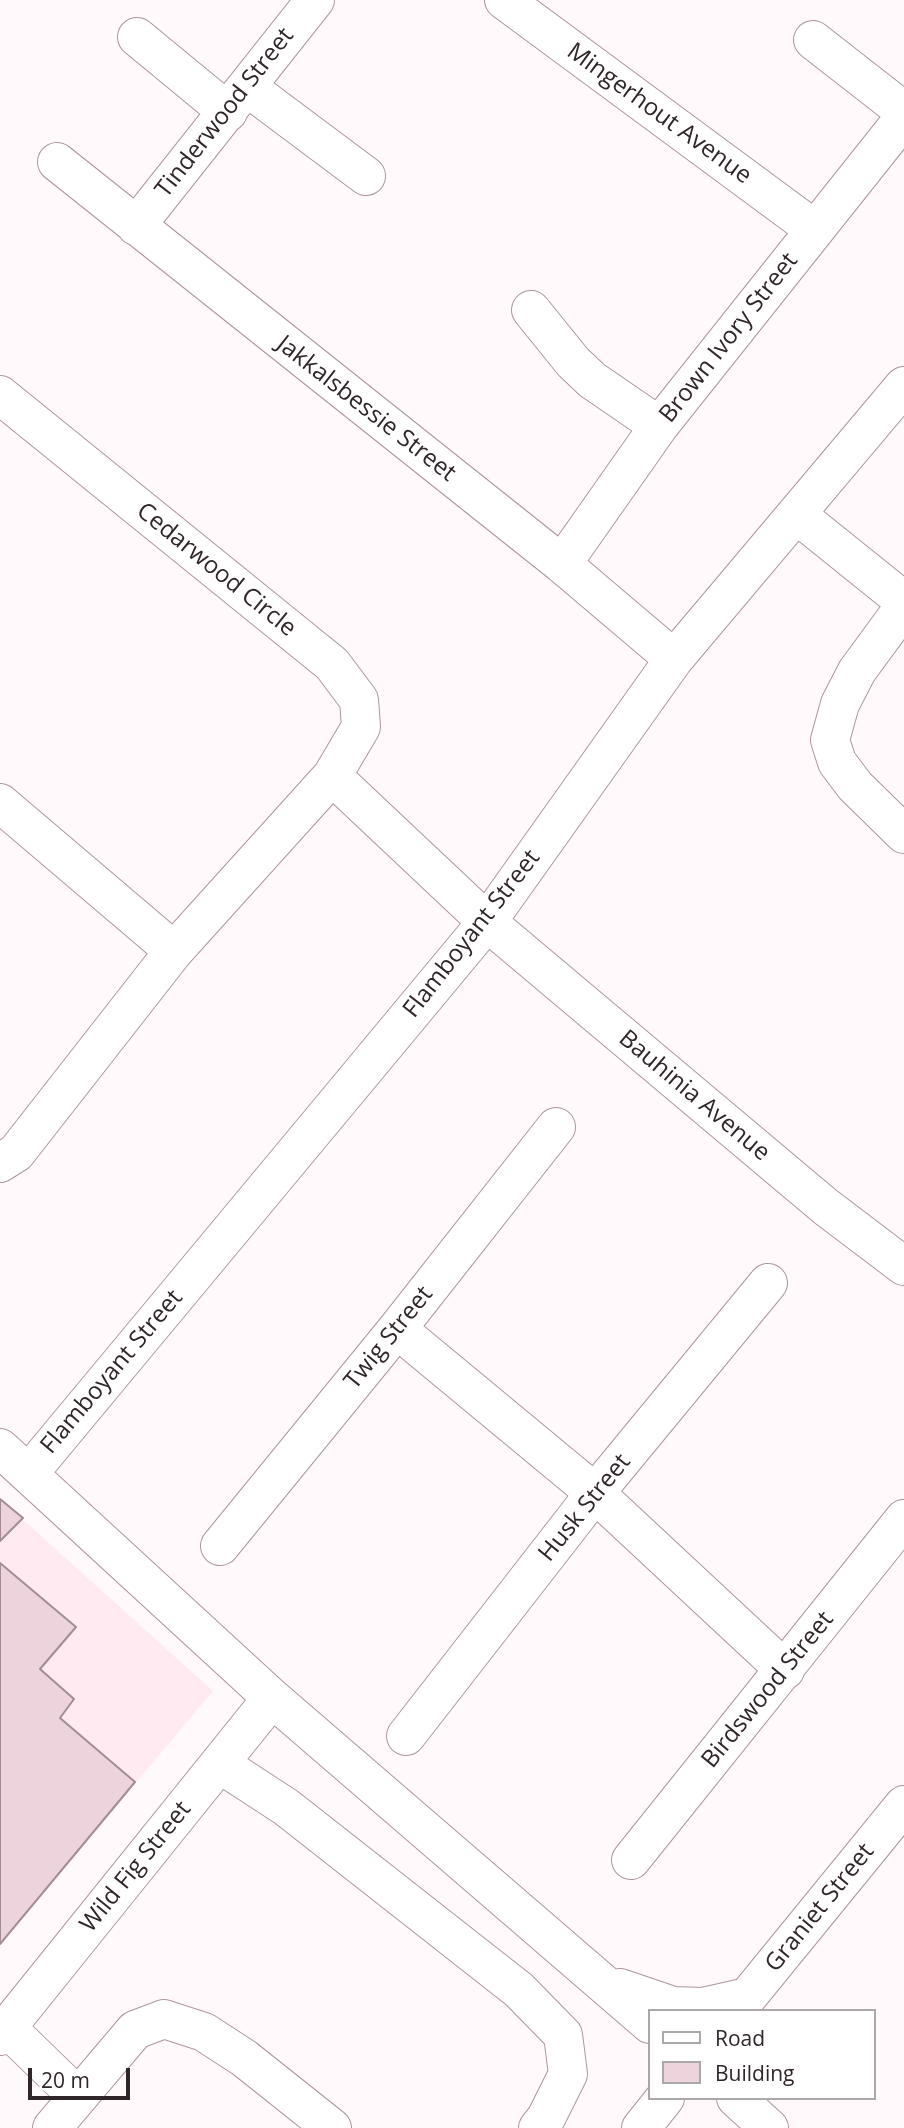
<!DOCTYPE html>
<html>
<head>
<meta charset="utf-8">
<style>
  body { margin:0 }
  #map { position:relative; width:904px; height:2128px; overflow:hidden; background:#fff9fb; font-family:"Open Sans",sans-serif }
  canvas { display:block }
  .legend { position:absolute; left:648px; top:2009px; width:228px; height:91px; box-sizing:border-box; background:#fff; border:2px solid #aca8aa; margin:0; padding:9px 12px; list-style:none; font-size:21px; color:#30262a }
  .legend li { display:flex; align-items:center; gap:14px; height:35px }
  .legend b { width:35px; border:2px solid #aca8aa }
  .scale { position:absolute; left:28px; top:2068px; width:102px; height:32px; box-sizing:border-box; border:4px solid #30262a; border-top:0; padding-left:9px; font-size:21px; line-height:24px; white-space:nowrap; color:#30262a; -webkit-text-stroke:5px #fff; paint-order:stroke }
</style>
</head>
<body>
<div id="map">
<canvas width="904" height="2128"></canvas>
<ul class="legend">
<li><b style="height:9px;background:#fff"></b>Road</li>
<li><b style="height:19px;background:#edd3dc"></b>Building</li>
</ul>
<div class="scale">20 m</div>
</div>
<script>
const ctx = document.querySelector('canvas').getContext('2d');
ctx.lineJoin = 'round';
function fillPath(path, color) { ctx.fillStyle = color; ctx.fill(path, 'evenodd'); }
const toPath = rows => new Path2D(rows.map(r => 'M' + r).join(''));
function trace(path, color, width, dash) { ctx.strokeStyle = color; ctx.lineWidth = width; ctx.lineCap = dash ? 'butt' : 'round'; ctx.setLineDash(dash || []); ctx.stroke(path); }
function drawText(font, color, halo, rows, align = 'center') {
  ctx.font = font + ' "Open Sans",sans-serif'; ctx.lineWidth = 7; ctx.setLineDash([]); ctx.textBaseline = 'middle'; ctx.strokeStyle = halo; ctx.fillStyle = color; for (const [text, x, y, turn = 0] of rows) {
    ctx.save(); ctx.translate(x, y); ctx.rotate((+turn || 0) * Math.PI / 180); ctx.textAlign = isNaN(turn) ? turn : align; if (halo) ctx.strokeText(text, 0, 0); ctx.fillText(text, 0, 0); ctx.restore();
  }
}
fillPath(toPath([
  [0,1499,213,1691,0,1944]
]), '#ffeaf1');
const building = toPath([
  [0,1499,23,1518,0,1541,0,1499],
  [0,1563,76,1627,40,1669,74,1699,60,1718,135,1782,0,1944,0,1563]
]);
fillPath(building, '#edd3dc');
trace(building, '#a38c94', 2);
const minor = toPath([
  [504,0,814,229],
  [137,37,228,112],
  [813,40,904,111],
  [247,87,366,176],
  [57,162,562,564,674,659],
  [136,226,315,0],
  [531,310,573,362,592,380,659,426],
  [0,395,332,664,359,700,361,727,332,776,174,951,16,1153,0,1163],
  [796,514,904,601],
  [562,564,659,426,904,118],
  [904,607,857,671,840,704,830,740,837,762,855,786,904,834],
  [332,776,487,922,826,1207,904,1266],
  [0,803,174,951],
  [397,1329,595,1493,785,1670],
  [0,1448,272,1698,650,2024],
  [29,1473,487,922,674,659,904,386],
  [220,1546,397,1329,556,1127],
  [406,1736,595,1493,768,1283],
  [220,1764,286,1807,519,1990,563,2035,568,2074,546,2118,538,2128],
  [631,1860,904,1519],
  [620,1988,673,2006,703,2007,747,1997],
  [736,2011,904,1805],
  [7,2028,76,2095],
  [0,2036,272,1698],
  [736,2098,769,2128],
  [52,2128,135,2030,164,2019,204,2032,244,2058,332,2128],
  [641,2128,665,2098]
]);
trace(minor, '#ad959e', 40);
trace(minor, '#fff', 38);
drawText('24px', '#30262a', '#fff', [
  ["Tinderwood Street",225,113,-52],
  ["Mingerhout Avenue",659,114,36],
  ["Brown Ivory Street",729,338,-52],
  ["Jakkalsbessie Street",366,409,38],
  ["Cedarwood Circle",216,570,39],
  ["Flamboyant Street",472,934,-52],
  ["Bauhinia Avenue",694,1096,40],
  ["Twig Street",389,1338,-51],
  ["Flamboyant Street",112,1372,-50],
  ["Husk Street",585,1508,-51],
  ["Birdswood Street",768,1690,-51],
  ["Wild Fig Street",136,1867,-51],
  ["Graniet Street",820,1908,-51]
]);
</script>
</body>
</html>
